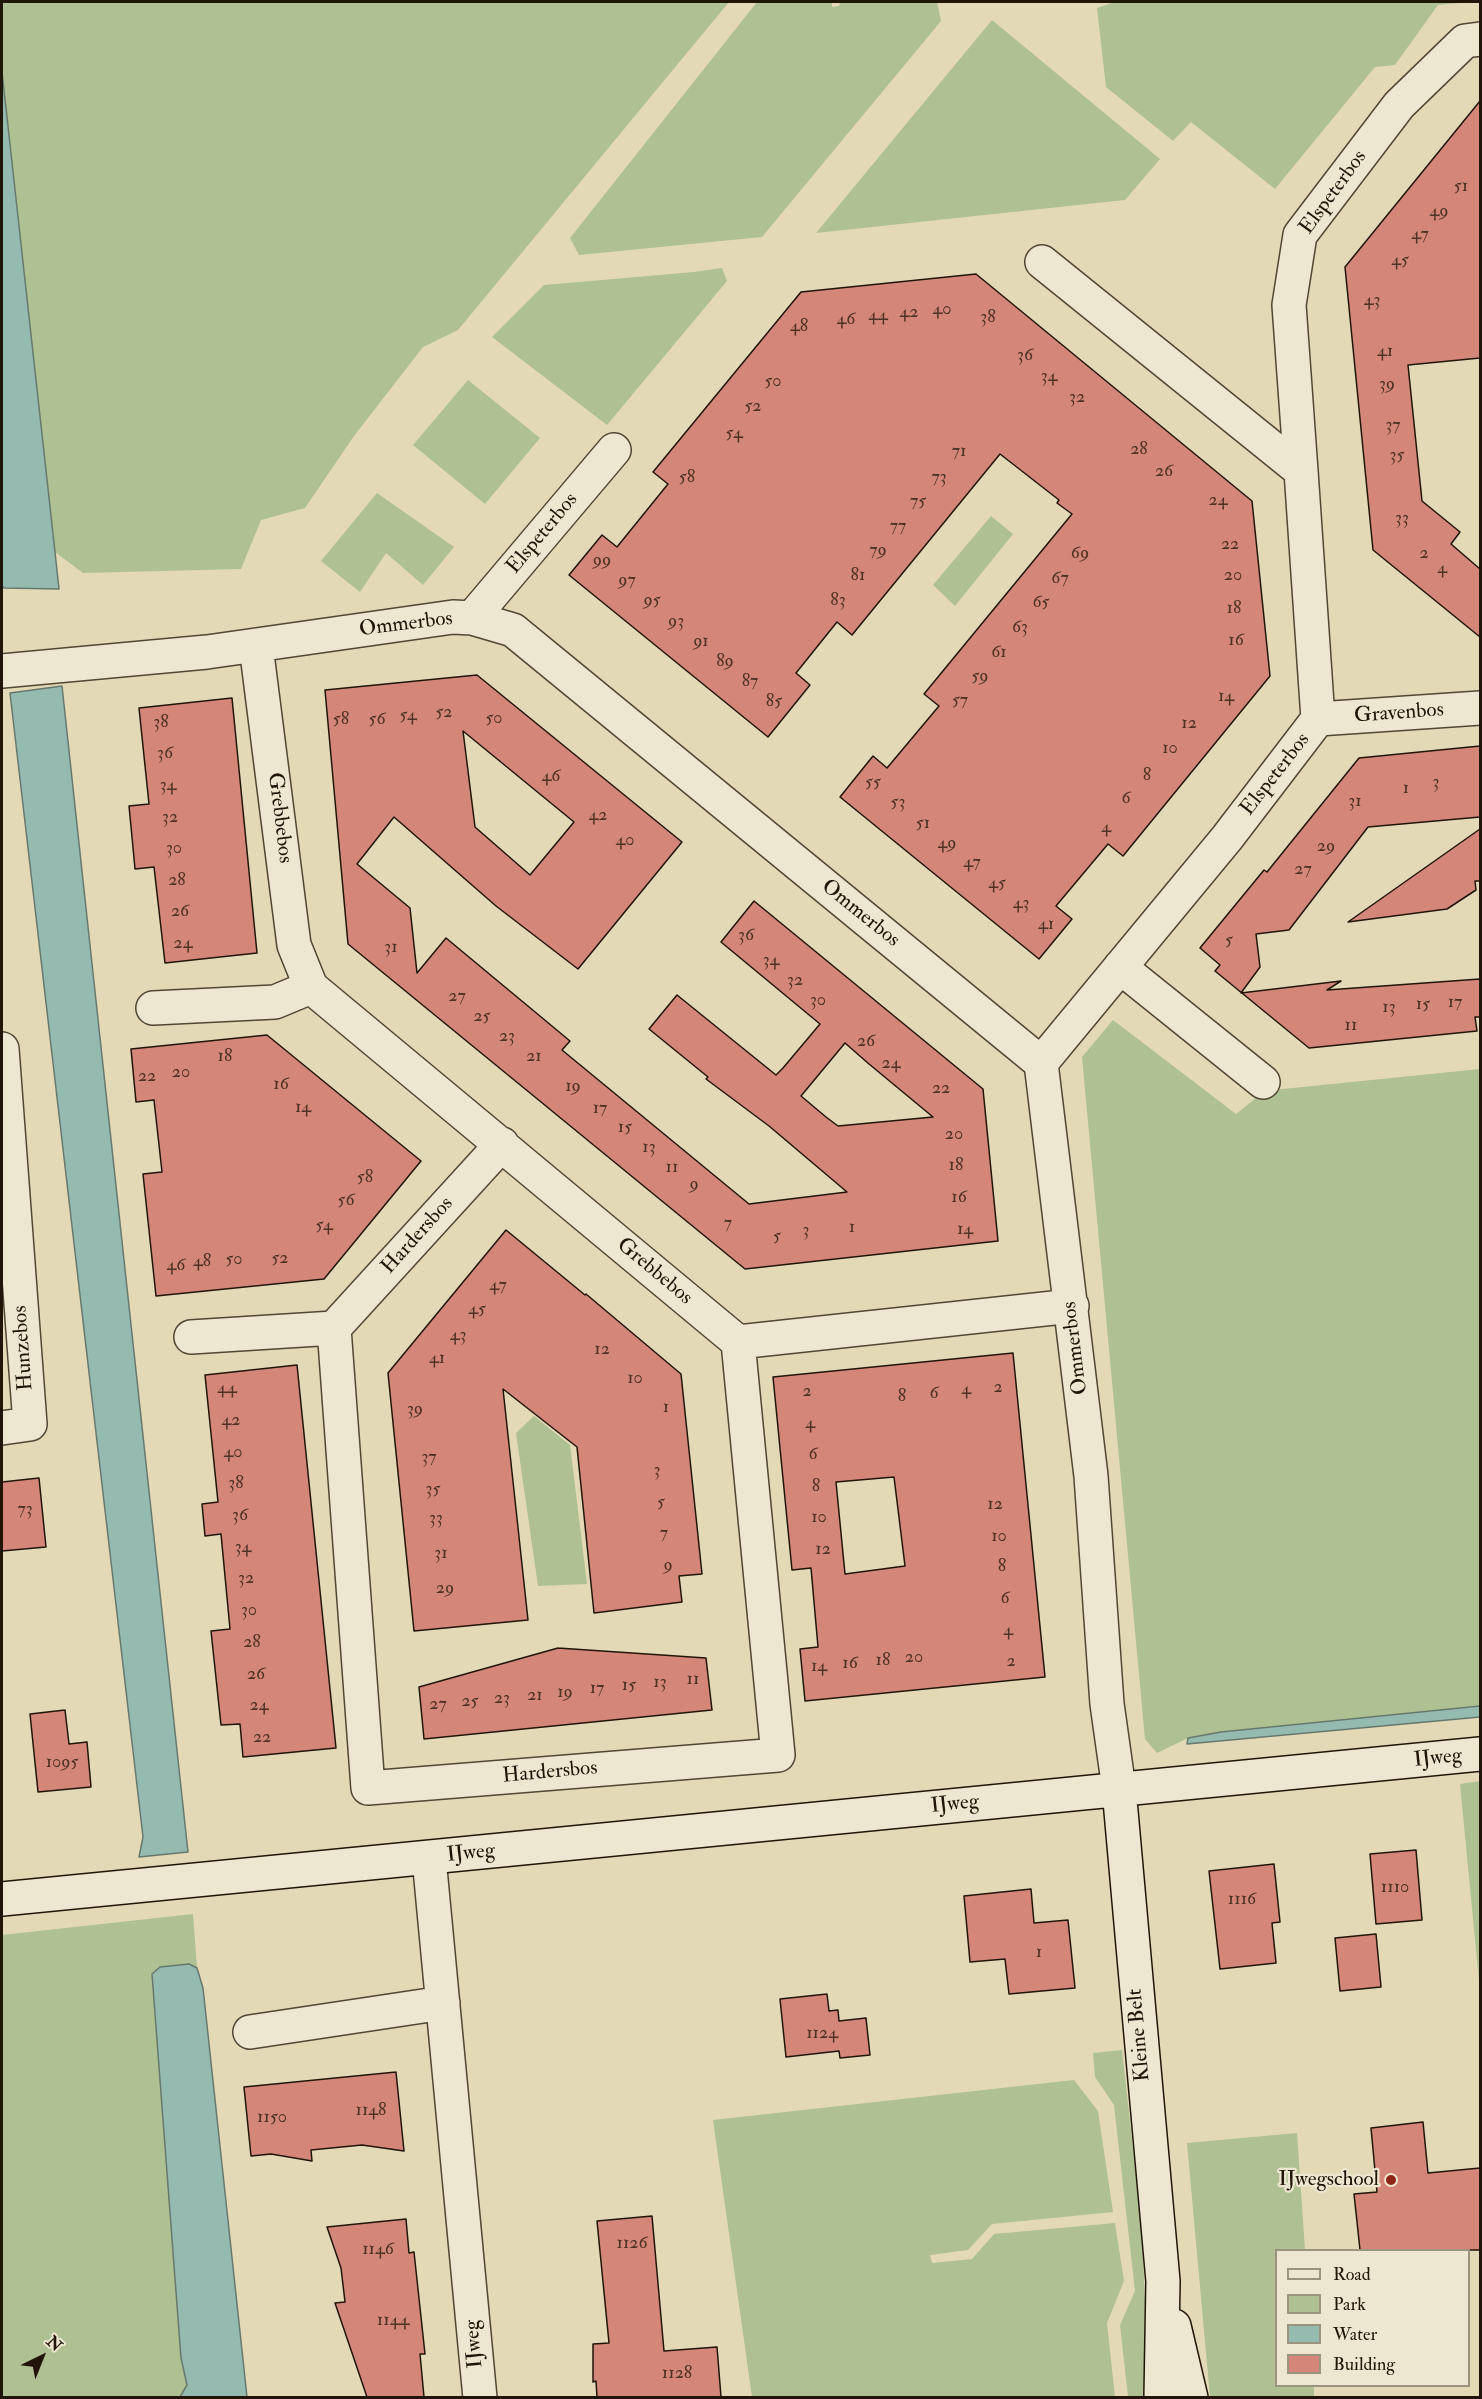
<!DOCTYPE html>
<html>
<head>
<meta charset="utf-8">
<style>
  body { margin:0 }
  #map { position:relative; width:1482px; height:2399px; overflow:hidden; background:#e3d9b7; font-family:"IM FELL Double Pica",serif }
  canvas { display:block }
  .frame { position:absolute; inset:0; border:3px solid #211509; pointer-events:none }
  .legend { position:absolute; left:1275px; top:2249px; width:195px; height:138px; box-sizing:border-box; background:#ede6d0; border:2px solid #9b9280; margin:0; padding:8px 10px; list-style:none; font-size:18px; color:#211509 }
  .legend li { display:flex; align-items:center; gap:12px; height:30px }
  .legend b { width:30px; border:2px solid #9b9280 }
  .north { position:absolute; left:12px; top:2327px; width:60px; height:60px; -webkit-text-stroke:4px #ede6d0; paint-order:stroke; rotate:43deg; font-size:16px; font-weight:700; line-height:24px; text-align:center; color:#211509 }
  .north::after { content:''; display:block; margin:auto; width:21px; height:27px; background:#211509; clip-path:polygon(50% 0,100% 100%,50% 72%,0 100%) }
</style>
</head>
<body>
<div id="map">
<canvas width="1482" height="2399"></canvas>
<div class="frame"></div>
<ul class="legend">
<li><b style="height:8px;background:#ede6d0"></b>Road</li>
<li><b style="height:16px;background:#afc092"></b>Park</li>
<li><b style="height:16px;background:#95bab0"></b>Water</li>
<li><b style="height:16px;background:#d48779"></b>Building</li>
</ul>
<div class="north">N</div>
</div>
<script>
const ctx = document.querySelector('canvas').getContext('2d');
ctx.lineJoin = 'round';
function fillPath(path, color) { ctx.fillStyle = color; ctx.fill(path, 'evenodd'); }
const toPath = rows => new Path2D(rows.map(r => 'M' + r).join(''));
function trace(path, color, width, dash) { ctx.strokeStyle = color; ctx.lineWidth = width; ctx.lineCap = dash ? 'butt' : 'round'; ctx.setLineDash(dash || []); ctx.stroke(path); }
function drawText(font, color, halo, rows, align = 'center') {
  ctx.font = font + ' "IM FELL Double Pica",serif'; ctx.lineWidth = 4.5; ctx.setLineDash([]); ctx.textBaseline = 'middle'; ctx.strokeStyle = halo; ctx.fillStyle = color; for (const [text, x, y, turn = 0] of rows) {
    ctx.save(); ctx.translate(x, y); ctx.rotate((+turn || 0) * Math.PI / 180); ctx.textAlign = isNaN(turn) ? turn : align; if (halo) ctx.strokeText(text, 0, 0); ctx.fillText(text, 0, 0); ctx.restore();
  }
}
fillPath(toPath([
  [2,2,729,2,458,330,423,347,354,436,305,508,261,520,241,569,83,573,55,552,2,72],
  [757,2,832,2,832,7,839,6,840,2,937,2,941,21,762,237,579,255,570,238],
  [1115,2,1470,2,1438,5,1395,65,1375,67,1275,189,1191,122,1173,141,1106,87,1097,8],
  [992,20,1160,159,1125,200,816,233],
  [722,268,727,281,607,425,492,337,544,285,694,272],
  [468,380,540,438,485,504,413,445],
  [377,493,454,547,423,585,386,553,360,592,321,561],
  [991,516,1013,534,955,606,933,585],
  [1113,1020,1236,1114,1256,1098,1273,1090,1480,1069,1480,1706,1221,1732,1188,1738,1157,1753,1145,1739,1082,1057],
  [534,1416,570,1445,587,1584,538,1586,516,1433],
  [1480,1781,1480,1991,1460,1784],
  [193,1914,197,1968,189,1964,152,1974,181,2358,187,2385,180,2397,2,2398,2,1935],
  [1122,2050,1142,2229,1149,2397,1128,2397,1120,2325,1135,2291,1114,2105,1095,2077,1093,2053],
  [1074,2080,1098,2111,1113,2212,992,2224,968,2250,930,2255,932,2263,972,2259,994,2234,1115,2223,1124,2281,1107,2323,1115,2397,752,2397,713,2120],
  [1297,2133,1305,2250,1276,2250,1276,2386,1314,2386,1314,2397,1210,2397,1187,2143]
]), '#afc092');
const water = toPath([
  [2,72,55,552,59,589,4,588,2,586,2,72],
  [62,686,188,1852,139,1857,143,1837,10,693,62,686],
  [1480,1706,1480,1717,1187,1744,1188,1738,1221,1732,1480,1706],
  [189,1964,197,1968,203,1988,247,2397,180,2397,187,2385,181,2358,152,1974,160,1967,189,1964]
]);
fillPath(water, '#95bab0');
trace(water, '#67786d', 1.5);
const building = toPath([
  [1480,101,1480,358,1408,365,1422,501,1460,532,1451,544,1480,569,1480,637,1373,550,1345,267,1480,101],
  [976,274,1252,501,1270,676,1123,856,1108,844,1056,906,1072,919,1039,959,840,797,873,756,887,768,939,706,924,694,1072,514,1057,503,1059,500,1000,454,852,635,837,622,796,673,810,685,768,737,569,575,602,535,617,547,668,484,653,472,801,292,976,274],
  [477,675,682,842,578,969,496,906,394,817,357,864,410,908,417,973,446,938,570,1041,562,1050,749,1204,847,1192,769,1126,706,1079,708,1077,649,1029,677,995,776,1075,783,1068,820,1024,721,942,754,901,983,1089,998,1241,745,1269,348,944,325,690,477,675],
  [463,731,574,822,530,875,475,827,463,731],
  [845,1043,869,1064,933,1117,838,1126,826,1117,801,1096,845,1043],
  [232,698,257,953,165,963,154,867,135,869,132,837,129,806,149,804,139,708,232,698],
  [1480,746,1480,817,1368,827,1289,930,1256,934,1260,967,1241,993,1341,981,1327,990,1480,979,1480,1017,1475,1017,1477,1031,1309,1048,1215,971,1220,965,1200,948,1264,870,1267,872,1359,758,1480,746],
  [1480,829,1480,881,1475,881,1476,890,1447,909,1348,922,1480,829],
  [267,1035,421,1161,324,1279,156,1296,143,1174,162,1172,154,1100,136,1102,131,1049,267,1035],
  [506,1230,585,1295,586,1294,681,1374,702,1574,679,1576,682,1602,594,1613,577,1447,503,1389,528,1620,414,1631,388,1373,506,1230],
  [1013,1353,1045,1677,805,1701,800,1649,818,1647,811,1568,792,1570,773,1377,1013,1353],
  [894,1477,905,1566,845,1574,836,1482,894,1477],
  [297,1365,336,1748,243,1757,240,1724,221,1725,211,1631,230,1629,221,1534,205,1536,202,1504,218,1502,205,1375,297,1365],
  [39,1478,46,1547,2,1551,2,1482,39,1478],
  [558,1648,706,1658,712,1710,424,1739,419,1687,558,1648],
  [65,1710,69,1744,87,1742,91,1787,38,1792,30,1714,65,1710],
  [1416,1850,1422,1920,1376,1924,1370,1854,1416,1850],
  [1274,1864,1280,1922,1272,1923,1276,1963,1220,1969,1209,1871,1274,1864],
  [1031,1889,1034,1923,1068,1920,1075,1988,1009,1994,1005,1959,970,1962,964,1896,1031,1889],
  [1376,1934,1381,1987,1340,1991,1335,1938,1376,1934],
  [827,1994,829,2011,838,2010,839,2021,866,2018,870,2055,840,2058,839,2051,786,2057,780,1999,827,1994],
  [396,2072,404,2151,362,2145,311,2150,312,2161,271,2154,251,2156,244,2087,396,2072],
  [1423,2122,1428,2173,1480,2168,1480,2250,1360,2250,1354,2194,1377,2192,1371,2128,1423,2122],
  [652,2216,664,2351,717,2347,721,2397,597,2397,596,2381,593,2382,593,2344,609,2343,597,2221,652,2216],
  [406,2219,409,2253,414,2252,425,2354,420,2354,424,2397,367,2397,335,2303,345,2302,341,2268,327,2227,406,2219]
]);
fillPath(building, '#d48779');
trace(building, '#211509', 1.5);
const street = toPath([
  [1301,471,1289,305,1300,235,1399,105,1465,41,1480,39],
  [472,618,614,450],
  [256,646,294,945,311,987,738,1342,1072,1306],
  [2,671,207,652,453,617,472,618,513,630,1041,1063,1091,1476,1107,1704,1119,1789],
  [1318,719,1480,708],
  [1120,967,1263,1082],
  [153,1008,275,1002,311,987],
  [2,1049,30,1424,2,1428],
  [1041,1063,1227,838,1318,719,1301,471,1042,262],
  [502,1144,334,1328,368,1788,778,1755,738,1342],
  [191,1337,334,1328],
  [429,1858,480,2398],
  [250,2032,443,2003]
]);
const secondary = toPath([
  [1119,1789,1163,2281,1161,2398],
  [2,1899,1480,1754],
  [1174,2326,1191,2398]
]);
trace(street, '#524634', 36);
trace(secondary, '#211509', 36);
trace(street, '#ede6d0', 33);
trace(secondary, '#ede6d0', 33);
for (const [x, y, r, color] of [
  [1391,2180,6,"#8f2418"]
]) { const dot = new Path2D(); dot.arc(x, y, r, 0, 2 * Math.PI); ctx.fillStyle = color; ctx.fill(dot); trace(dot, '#ede6d0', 2); }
drawText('18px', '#4e3225', null, [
  ["51",1461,187],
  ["49",1439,212],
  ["47",1420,235],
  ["45",1400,261],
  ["43",1372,301],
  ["40",942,310],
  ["42",909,313],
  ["44",878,316],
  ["38",988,318],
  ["46",846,320],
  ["48",799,327],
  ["41",1385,352],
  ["36",1025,356],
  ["34",1049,377],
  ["50",773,382],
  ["39",1387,385],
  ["32",1077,398],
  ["52",753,407],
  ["37",1393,426],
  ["54",734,434],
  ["28",1139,450],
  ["71",959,452],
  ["35",1397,456],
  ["26",1164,472],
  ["58",687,478],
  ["73",939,478],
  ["24",1218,501],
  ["75",918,502],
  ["33",1402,519],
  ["77",898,527],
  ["22",1230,545],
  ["79",878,551],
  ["69",1080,554],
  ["2",1424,554],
  ["99",602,561],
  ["4",1442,569],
  ["81",858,576],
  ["20",1233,576],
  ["67",1060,579],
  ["97",627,581],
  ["95",652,601],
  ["83",838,601],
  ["65",1041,603],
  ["18",1234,609],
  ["93",676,622],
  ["63",1020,628],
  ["16",1236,641],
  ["91",701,642],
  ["61",999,653],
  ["89",725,662],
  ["59",980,677],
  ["87",750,682],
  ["14",1226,697],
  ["57",960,701],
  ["85",774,702],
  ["52",444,713],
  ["54",408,716],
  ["50",494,719],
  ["58",341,720],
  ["56",377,720],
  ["38",161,723],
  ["12",1189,724],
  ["10",1170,749],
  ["36",165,754],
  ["8",1147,776],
  ["46",551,777],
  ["55",873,783],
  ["3",1436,783],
  ["34",168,786],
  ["1",1406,789],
  ["6",1126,799],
  ["31",1355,802],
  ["53",898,803],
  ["42",598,816],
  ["32",170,818],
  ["51",923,824],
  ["4",1106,828],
  ["40",625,841],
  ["49",947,844],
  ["29",1326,847],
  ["30",174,849],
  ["47",972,863],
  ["27",1303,870],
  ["28",177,881],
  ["45",997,884],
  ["43",1021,904],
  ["26",180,912],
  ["41",1046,925],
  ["36",746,936],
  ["5",1229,941],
  ["24",183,944],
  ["31",391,948],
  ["34",771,961],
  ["32",795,981],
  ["27",457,997],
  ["30",818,1001],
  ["17",1455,1003],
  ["15",1423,1005],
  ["13",1389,1008],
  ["25",482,1017],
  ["11",1351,1026],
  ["23",507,1037],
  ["26",866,1042],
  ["18",225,1057],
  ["21",534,1057],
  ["24",891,1064],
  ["20",181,1073],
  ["22",147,1077],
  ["16",281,1085],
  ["19",573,1087],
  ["22",941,1089],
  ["14",303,1108],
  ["17",600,1109],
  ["15",625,1128],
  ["20",954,1135],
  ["13",649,1148],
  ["18",956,1166],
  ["11",672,1168],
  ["58",365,1178],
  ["9",694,1185],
  ["16",959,1198],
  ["56",346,1201],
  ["7",728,1224],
  ["54",324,1226],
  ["1",852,1228],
  ["14",965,1230],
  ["3",806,1231],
  ["5",777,1237],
  ["52",280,1259],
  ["50",234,1260],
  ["48",202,1262],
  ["46",176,1266],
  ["47",498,1286],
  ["45",477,1310],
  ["43",458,1336],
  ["12",602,1350],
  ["41",437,1359],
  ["10",635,1379],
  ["2",998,1388],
  ["44",227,1389],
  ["4",966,1390],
  ["2",807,1392],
  ["6",934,1394],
  ["8",902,1397],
  ["1",666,1408],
  ["39",415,1410],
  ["42",231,1421],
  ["4",810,1424],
  ["40",233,1453],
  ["6",813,1455],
  ["37",429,1458],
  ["3",657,1471],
  ["38",236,1484],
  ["8",816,1487],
  ["35",433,1490],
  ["5",661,1503],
  ["12",995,1505],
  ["73",25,1510],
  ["36",240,1516],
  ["10",819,1518],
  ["33",436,1519],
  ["7",664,1534],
  ["10",999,1537],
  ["34",243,1548],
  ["12",823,1550],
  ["31",441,1554],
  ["9",668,1566],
  ["8",1002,1567],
  ["32",246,1579],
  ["29",445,1589],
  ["6",1005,1599],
  ["30",249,1611],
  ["4",1008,1631],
  ["28",252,1643],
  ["20",914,1658],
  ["18",883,1661],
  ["2",1011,1662],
  ["16",850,1664],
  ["14",819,1667],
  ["26",256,1675],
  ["11",693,1680],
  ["13",660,1683],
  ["15",629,1686],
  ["17",597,1689],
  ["19",565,1693],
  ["21",535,1696],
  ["23",502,1699],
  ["25",470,1702],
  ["27",438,1705],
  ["24",259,1706],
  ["22",262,1738],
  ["1095",62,1763],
  ["1110",1395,1888],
  ["1116",1242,1900],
  ["1",1039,1953],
  ["1124",822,2034],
  ["1148",371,2111],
  ["1150",272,2118],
  ["1126",632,2244],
  ["1146",378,2250],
  ["1144",393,2321],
  ["1128",677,2374]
]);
drawText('21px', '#211509', '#ede6d0', [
  ["Elspeterbos",1334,193,-54],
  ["Elspeterbos",543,534,-50],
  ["Ommerbos",406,625,-7],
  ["Gravenbos",1399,714,-4],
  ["Elspeterbos",1276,775,-52],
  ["Grebbebos",279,818,83],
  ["Ommerbos",860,914,39],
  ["Hardersbos",418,1236,-48],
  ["Grebbebos",654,1272,40],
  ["Hunzebos",24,1348,-94],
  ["Ommerbos",1076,1348,-97],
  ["IJweg",1438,1759,-6],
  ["Hardersbos",550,1773,-5],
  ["IJweg",955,1805,-6],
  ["IJweg",471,1854,-6],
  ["Kleine Belt",1140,2035,-95],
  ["IJweg",475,2344,-95]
]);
drawText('21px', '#211509', '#ede6d0', [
  ["IJwegschool",1379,2180]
], 'right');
</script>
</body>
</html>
